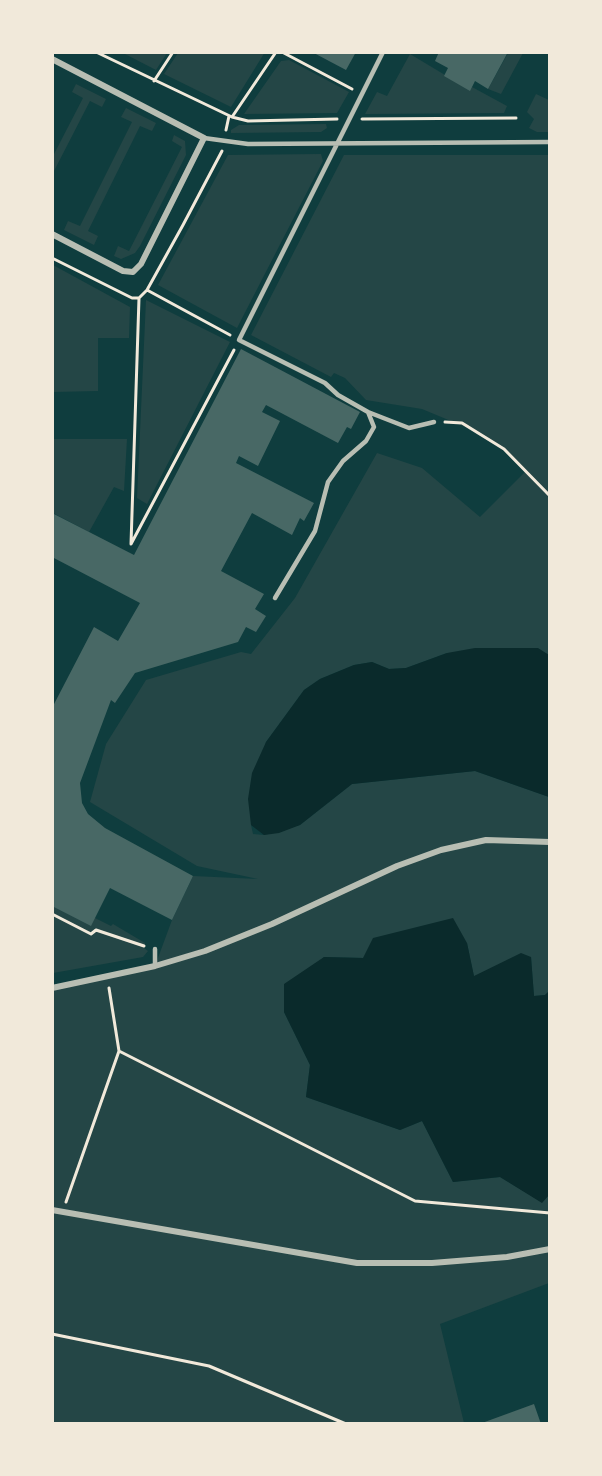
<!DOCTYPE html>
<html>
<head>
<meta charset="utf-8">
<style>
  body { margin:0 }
  #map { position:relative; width:602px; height:1476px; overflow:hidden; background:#0f3d3e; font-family:Figtree,sans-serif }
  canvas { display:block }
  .frame { position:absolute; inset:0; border:54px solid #f1e9da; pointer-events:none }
</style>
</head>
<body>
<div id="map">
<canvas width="602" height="1476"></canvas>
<div class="frame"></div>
</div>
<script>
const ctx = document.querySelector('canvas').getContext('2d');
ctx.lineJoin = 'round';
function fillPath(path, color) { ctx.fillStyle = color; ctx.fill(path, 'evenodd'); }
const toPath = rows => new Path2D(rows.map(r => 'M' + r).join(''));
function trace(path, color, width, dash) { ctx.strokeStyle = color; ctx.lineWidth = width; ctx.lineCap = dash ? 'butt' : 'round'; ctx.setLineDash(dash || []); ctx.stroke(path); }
fillPath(toPath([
  [265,52,231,107,164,74,178,53],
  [123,53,167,53,156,70],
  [508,53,523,53,501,94,488,89],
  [410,54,470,90,472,87,507,106,504,113,365,114,377,92,387,96],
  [289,60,349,92,337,113,244,114,281,61],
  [76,84,106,99,102,107,90,101,53,173,53,156,83,98,72,92],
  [536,94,549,100,549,132,537,132,529,128,534,119,527,112],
  [126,108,156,123,152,131,140,126,88,231,98,236,94,245,64,230,68,221,80,226,132,122,121,117],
  [326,124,327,128,321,132,231,133,231,130,239,125],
  [174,135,185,141,186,155,140,246,135,253,121,259,114,256,118,246,129,251,182,147,172,141],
  [321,154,323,161,237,328,158,285,228,155],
  [344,155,549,155,549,654,447,653,406,668,389,669,372,662,354,665,320,679,304,690,266,742,251,825,253,834,264,835,300,825,352,784,475,771,549,797,550,991,545,995,534,996,531,957,474,977,467,943,363,958,324,957,284,1012,310,1065,306,1097,400,1130,422,1121,453,1182,500,1177,542,1202,549,1194,549,1283,440,1324,464,1423,53,1423,52,988,155,966,172,920,193,876,258,879,197,866,90,802,106,744,146,680,241,652,251,654,295,598,377,453,422,468,480,517,525,472,500,447,475,431,422,409,366,400,345,378,334,373,331,377,251,335],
  [53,265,130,307,129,338,98,338,98,391,53,392],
  [146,300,230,342,147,504,137,498],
  [52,439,127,439,124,491,114,487,89,532,53,513],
  [52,906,95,918,111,926,113,924,145,943,144,948,148,951,143,957,53,973]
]), '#244646');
fillPath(toPath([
  [475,648,538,648,549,655,549,797,475,771,352,784,300,825,279,833,264,835,251,825,248,799,252,773,266,742,304,690,320,679,354,665,372,662,389,669,406,668,447,653],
  [453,918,467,943,474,976,521,953,531,957,534,996,545,995,549,991,550,1194,542,1203,500,1177,453,1182,422,1121,400,1130,306,1097,310,1065,284,1012,284,984,324,957,363,958,373,938]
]), '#0a2a2b');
fillPath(toPath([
  [312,52,356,52,346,70],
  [439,52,508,52,488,89,475,81,470,91,444,76,448,68,435,61],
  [241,349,360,412,351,429,347,427,338,443,266,405,262,412,280,421,258,466,239,456,236,463,314,503,304,521,300,518,292,535,252,513,221,571,264,594,255,609,266,616,256,632,246,627,238,642,135,673,115,703,111,700,80,783,82,803,88,814,105,828,193,876,172,920,110,888,91,926,52,906,52,708,94,627,118,641,140,603,52,557,52,513,134,555],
  [534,1404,541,1424,482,1424,482,1423]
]), '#486865');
trace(toPath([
  [96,52,232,117,248,121,337,119],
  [282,52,352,89],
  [154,81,173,52],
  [232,117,276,52],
  [362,119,516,118],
  [226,130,229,116],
  [52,258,132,298,139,298,147,290,183,225,222,151],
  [147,290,230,335],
  [139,298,131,544,234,350],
  [445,422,462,423,504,449,550,496],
  [52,914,91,934,96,930,144,946],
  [109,988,119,1051,415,1201,550,1213],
  [66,1202,119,1051],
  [52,1334,209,1366,346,1424]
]), '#f1e9da', 3);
trace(toPath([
  [204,138,248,144,550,142],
  [368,412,409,428,434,422],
  [275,598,315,531,328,482,343,461,366,441,374,427,368,412,338,395,325,383,239,340,383,52],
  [155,966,155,949]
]), '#b8beb3', 4.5);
trace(toPath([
  [52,59,204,138,141,264,133,272,123,271,52,234],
  [52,988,155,966,205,951,272,924,397,866,441,850,486,840,550,842],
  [52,1210,357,1263,432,1263,507,1257,550,1249]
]), '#b8beb3', 6);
</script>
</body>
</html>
